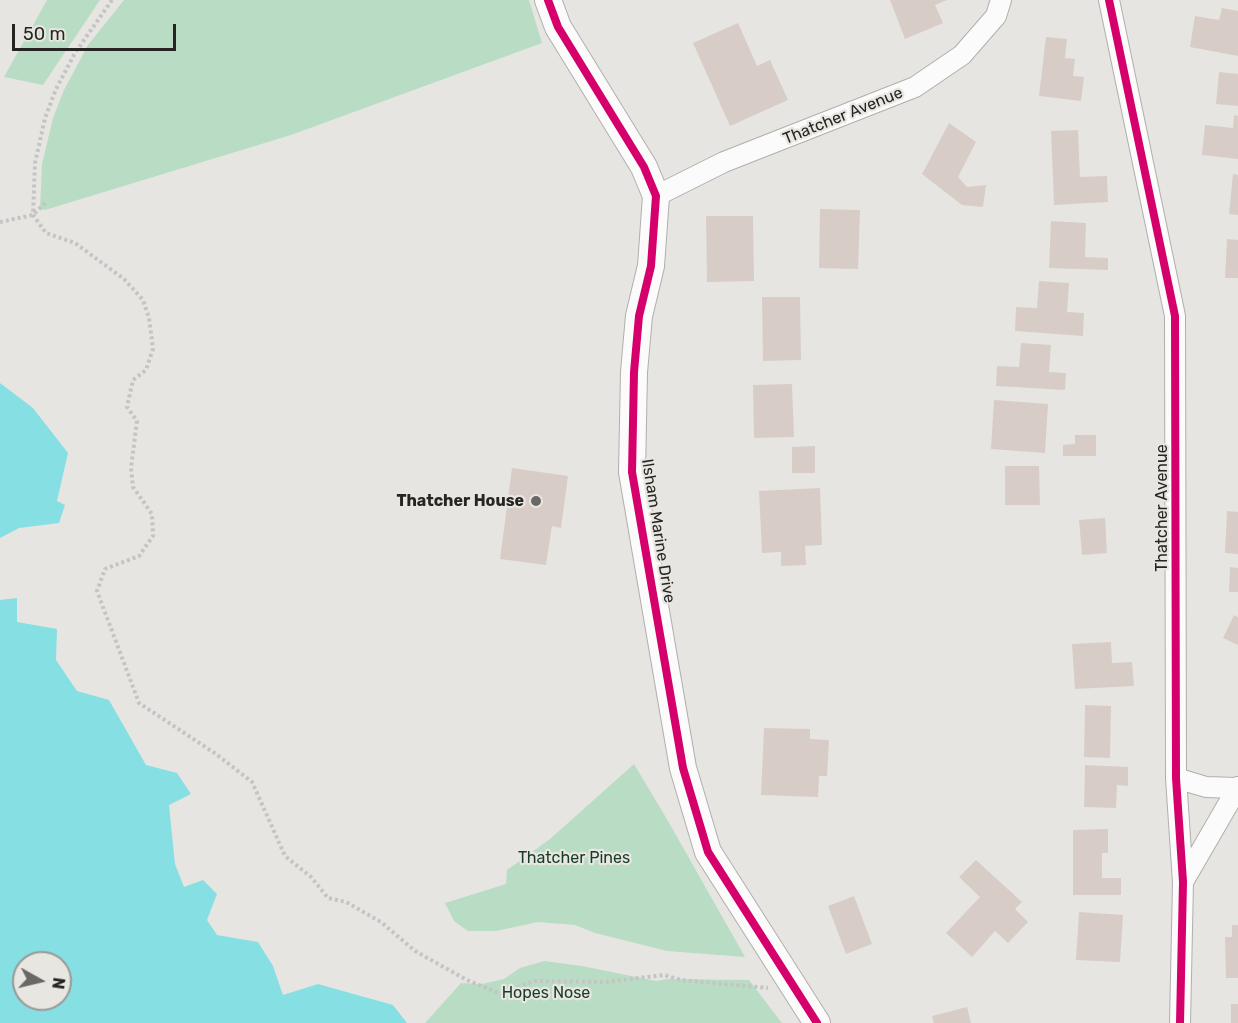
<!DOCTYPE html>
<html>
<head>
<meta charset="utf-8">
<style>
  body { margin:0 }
  #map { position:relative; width:1238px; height:1023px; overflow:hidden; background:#e7e5e2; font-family:Rubik,sans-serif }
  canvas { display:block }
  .north { position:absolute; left:12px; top:951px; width:60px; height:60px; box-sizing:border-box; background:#e8e6e1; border:2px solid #9a9995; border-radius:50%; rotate:98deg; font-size:16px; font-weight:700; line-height:24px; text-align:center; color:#262523 }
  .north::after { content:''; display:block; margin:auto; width:21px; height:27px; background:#6a6866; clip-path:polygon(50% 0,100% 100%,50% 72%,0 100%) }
  .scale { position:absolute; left:12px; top:24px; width:164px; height:27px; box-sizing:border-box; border:3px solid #262523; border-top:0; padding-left:8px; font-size:18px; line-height:21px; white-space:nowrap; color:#262523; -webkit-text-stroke:4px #e8e6e1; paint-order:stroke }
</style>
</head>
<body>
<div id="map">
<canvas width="1238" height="1023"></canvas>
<div class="north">N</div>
<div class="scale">50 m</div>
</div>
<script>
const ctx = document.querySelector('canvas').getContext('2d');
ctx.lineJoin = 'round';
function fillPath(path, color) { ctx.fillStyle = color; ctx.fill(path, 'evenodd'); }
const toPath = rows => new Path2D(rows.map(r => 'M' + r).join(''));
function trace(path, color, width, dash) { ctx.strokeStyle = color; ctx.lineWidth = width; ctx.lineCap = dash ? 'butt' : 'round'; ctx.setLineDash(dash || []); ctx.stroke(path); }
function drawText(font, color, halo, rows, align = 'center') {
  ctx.font = font + ' Rubik,sans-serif'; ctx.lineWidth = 4.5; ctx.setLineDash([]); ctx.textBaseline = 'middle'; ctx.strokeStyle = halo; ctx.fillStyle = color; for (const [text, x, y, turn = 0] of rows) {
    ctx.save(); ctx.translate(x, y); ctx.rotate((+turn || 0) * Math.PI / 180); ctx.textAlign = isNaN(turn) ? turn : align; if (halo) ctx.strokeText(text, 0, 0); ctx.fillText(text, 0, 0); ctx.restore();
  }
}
fillPath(toPath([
  [47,0,100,0,43,85,4,77],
  [124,0,529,0,542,43,291,135,45,210,40,209,42,164,53,118,64,90,88,45],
  [634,764,668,821,745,957,667,951,595,933,575,925,538,922,496,931,468,931,454,921,445,903,506,884,507,870,550,839],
  [544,961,582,966,656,981,667,979,749,980,782,1023,425,1023,461,983,482,984,504,979,520,968]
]), '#b8ddc4');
fillPath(toPath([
  [0,383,33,408,68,453,57,501,65,505,59,523,19,528,0,538],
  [17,598,17,622,57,629,56,660,77,691,109,700,146,765,177,773,191,794,169,805,175,864,184,887,203,880,217,894,207,920,217,935,258,942,273,966,283,995,318,984,393,1005,407,1023,0,1023,0,600],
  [24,963,60,963,60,999,24,999]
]), '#86dfe3');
fillPath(toPath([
  [890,0,947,0,935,5,943,23,905,39],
  [1222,8,1238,11,1238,56,1190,47,1195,16,1219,20],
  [738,23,757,66,770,60,788,100,730,126,693,43],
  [1046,37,1067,39,1065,58,1075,59,1073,76,1084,77,1081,101,1039,96],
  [1219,72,1238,74,1238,106,1216,104],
  [1234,115,1238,116,1238,159,1202,155,1205,125,1233,128],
  [949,123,976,142,958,177,967,187,986,185,983,207,962,205,922,174],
  [1078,130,1080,177,1107,176,1108,202,1054,205,1051,131],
  [1233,174,1238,175,1238,215,1229,214],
  [820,209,860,210,858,269,819,268],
  [706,216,753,216,754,281,707,282],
  [1051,221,1086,223,1085,257,1108,258,1108,270,1049,268],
  [1227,239,1238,240,1238,278,1225,278],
  [1039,281,1069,283,1067,312,1084,313,1083,336,1015,331,1016,307,1037,308],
  [762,297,800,297,801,360,763,361],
  [1021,343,1051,345,1049,372,1066,373,1065,390,996,386,997,366,1019,367],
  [792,384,794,437,754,438,753,385],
  [994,400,1048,404,1045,453,991,449],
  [1075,435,1096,435,1096,456,1063,456,1063,445,1075,444],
  [815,446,815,473,792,473,792,447],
  [1005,466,1039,466,1040,505,1005,505],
  [512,468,568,476,561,528,552,526,546,565,500,559],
  [820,488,822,545,805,546,806,565,781,566,781,552,762,553,759,491],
  [1227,511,1238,512,1238,554,1225,553],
  [1105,518,1107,553,1082,555,1079,520],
  [1230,567,1238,568,1238,592,1229,592],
  [1234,615,1238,617,1238,645,1223,638],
  [1111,642,1112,663,1132,662,1134,686,1075,689,1072,644],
  [1085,705,1111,706,1110,758,1084,757],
  [764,728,810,729,810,739,829,740,827,776,819,776,818,797,761,795],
  [1085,765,1128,767,1128,786,1117,785,1116,808,1084,807],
  [1108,829,1108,853,1102,853,1102,878,1121,878,1121,895,1073,895,1073,830],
  [976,860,1022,902,1015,909,1028,922,1008,943,995,931,972,957,946,933,980,897,959,877],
  [854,896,872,944,846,954,828,906],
  [1079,912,1123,915,1120,962,1076,960],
  [1232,925,1238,925,1238,978,1226,978,1225,937,1232,937],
  [1231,1004,1238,1004,1238,1023,1231,1023],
  [967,1007,971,1023,934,1023,932,1016]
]), '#d7cdc6');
const minor = toPath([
  [1109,0,1175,316,1176,778,1183,882,1180,1023],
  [656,196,724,162,915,87,962,55,996,16,1001,0],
  [1176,778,1206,787,1237,788],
  [1183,882,1238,787]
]);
const tertiary = toPath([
  [548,0,558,27,644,167,656,196,651,266,639,316,634,372,632,472,683,768,708,852,817,1023]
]);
trace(minor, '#b0afac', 22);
trace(tertiary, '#b0afac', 28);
trace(toPath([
  [112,0,75,53,56,89,45,118,35,163,33,215,46,233,75,243,124,279,143,300,149,318,153,349,146,370,133,380,127,407,137,421,131,468,133,487,152,514,153,536,139,556,105,569,97,591,139,703,216,754,252,782,285,856,311,877,328,898,346,902,381,922,415,951,467,980,501,994,534,981,606,982,664,975,681,980,768,988],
  [0,222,33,215,45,203]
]), '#c4c4c4', 4, [3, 3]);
trace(minor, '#fbfbfb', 20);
trace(tertiary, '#fbfbfb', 26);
trace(toPath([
  [548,0,558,27,644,167,656,196,651,266,639,316,634,372,632,472,683,768,708,852,817,1023],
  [1109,0,1175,316,1176,778,1183,882,1180,1023]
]), '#d6006c', 8);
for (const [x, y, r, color] of [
  [536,501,6,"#6a6866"]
]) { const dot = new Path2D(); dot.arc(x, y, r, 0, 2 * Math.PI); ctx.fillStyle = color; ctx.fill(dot); trace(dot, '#e8e6e1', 2); }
drawText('16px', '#262523', '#e8e6e1', [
  ["Thatcher Avenue",843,116,-22],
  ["Thatcher Avenue",1162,508,-90],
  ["Ilsham Marine Drive",658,531,81]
]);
drawText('bold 16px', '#262523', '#e8e6e1', [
  ["Thatcher House",524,501]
], 'right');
drawText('16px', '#163b26', '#e8e6e1', [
  ["Thatcher Pines",574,858],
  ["Hopes Nose",546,993]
]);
</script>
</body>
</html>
